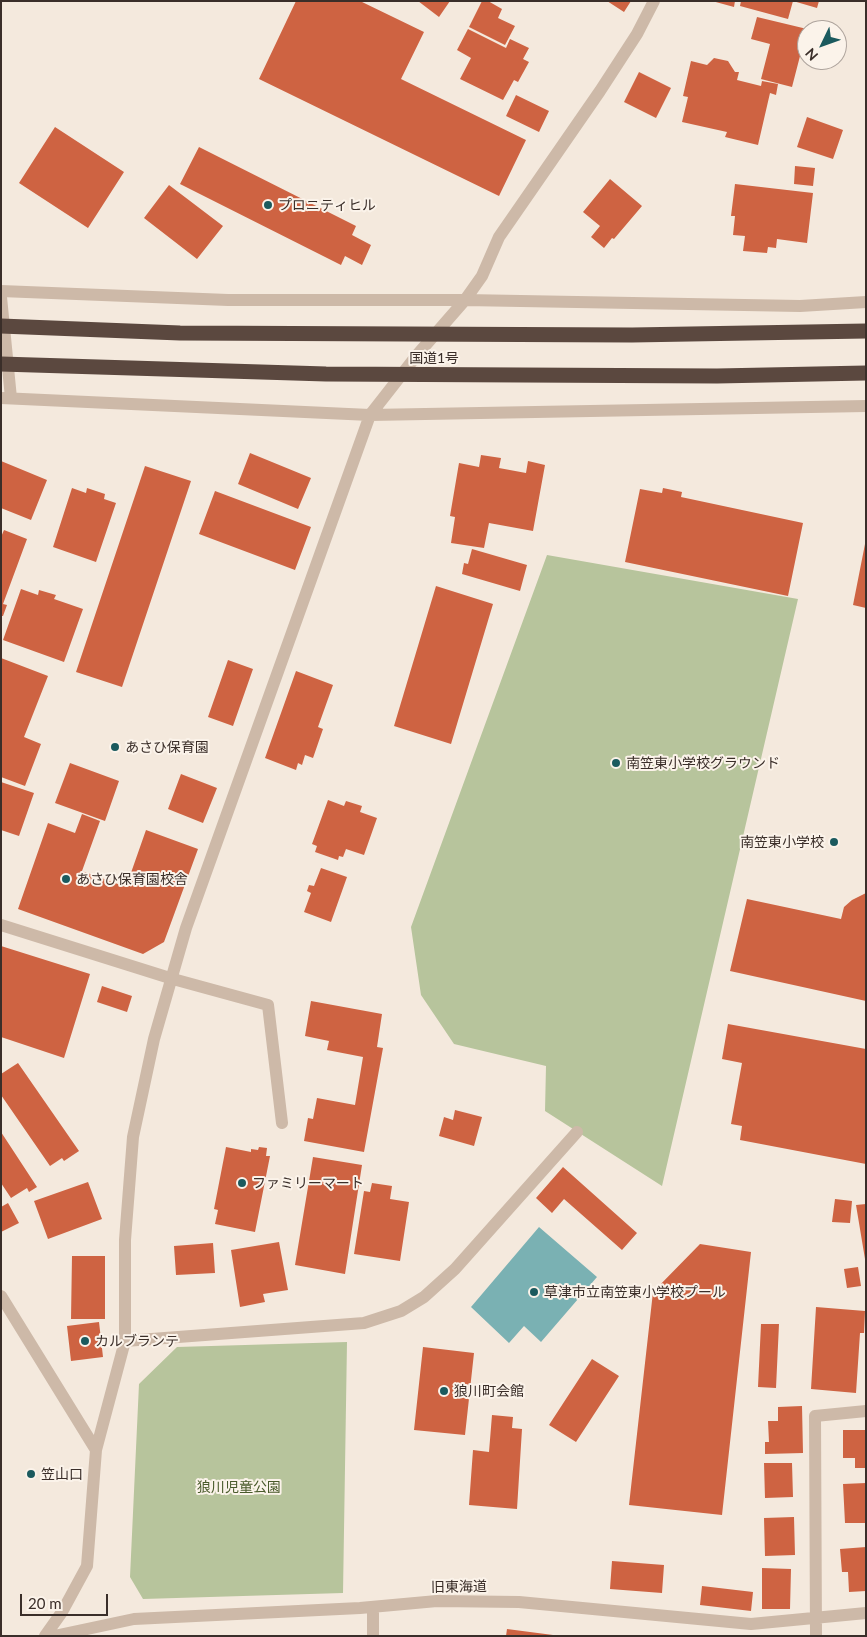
<!DOCTYPE html>
<html>
<head>
<meta charset="utf-8">
<style>
  body { margin:0 }
  #map { position:relative; width:867px; height:1637px; overflow:hidden; background:#f4e9dd; font-family:Lato,sans-serif }
  canvas { display:block }
  .frame { position:absolute; inset:0; border:2px solid #3a2e29; pointer-events:none }
  .north { position:absolute; left:797px; top:20px; width:50px; height:50px; box-sizing:border-box; background:#fbf3ea; border:1px solid #aea49d; border-radius:50%; rotate:228deg; font-size:14px; font-weight:700; line-height:20px; text-align:center; color:#3a2e29 }
  .north::after { content:''; display:block; margin:auto; width:18px; height:22px; background:#1b5a5e; clip-path:polygon(50% 0,100% 100%,50% 72%,0 100%) }
  .scale { position:absolute; left:20px; top:1594px; width:88px; height:22px; box-sizing:border-box; border:2px solid #3a2e29; border-top:0; padding-left:6px; font-size:15px; line-height:18px; white-space:nowrap; color:#3a2e29; -webkit-text-stroke:4px #fbf3ea; paint-order:stroke }
</style>
</head>
<body>
<div id="map">
<canvas width="867" height="1637"></canvas>
<div class="frame"></div>
<div class="north">N</div>
<div class="scale">20 m</div>
</div>
<script>
const ctx = document.querySelector('canvas').getContext('2d');
ctx.lineJoin = 'round';
function fillPath(path, color) { ctx.fillStyle = color; ctx.fill(path, 'evenodd'); }
const toPath = rows => new Path2D(rows.map(r => 'M' + r).join(''));
function trace(path, color, width, dash) { ctx.strokeStyle = color; ctx.lineWidth = width; ctx.lineCap = dash ? 'butt' : 'round'; ctx.setLineDash(dash || []); ctx.stroke(path); }
function drawText(font, color, halo, rows, align = 'center') {
  ctx.font = font + ' Lato,"Noto Sans JP",sans-serif'; ctx.lineWidth = 4; ctx.setLineDash([]); ctx.textBaseline = 'middle'; ctx.strokeStyle = halo; ctx.fillStyle = color; for (const [text, x, y, turn = 0] of rows) {
    ctx.save(); ctx.translate(x, y); ctx.rotate((+turn || 0) * Math.PI / 180); ctx.textAlign = isNaN(turn) ? turn : align; if (halo) ctx.strokeText(text, 0, 0); ctx.fillText(text, 0, 0); ctx.restore();
  }
}
fillPath(toPath([
  [547,555,798,599,662,1186,545,1111,546,1066,454,1044,421,995,411,927],
  [347,1342,343,1593,143,1599,130,1577,139,1384,177,1347]
]), '#b7c49c');
fillPath(toPath([
  [539,1227,597,1277,541,1342,524,1326,509,1343,471,1307]
]), '#7ab1b3');
fillPath(toPath([
  [296,1,360,1,424,32,401,79,526,140,499,196,259,79],
  [418,1,450,1,439,17],
  [482,1,488,1,502,9,498,18,515,26,505,45,469,27],
  [607,1,631,1,624,12],
  [712,1,735,1,734,7],
  [741,1,793,1,788,19,740,6],
  [793,1,819,1,817,8],
  [757,17,807,29,792,87,761,79,770,44,751,39],
  [468,29,506,48,510,39,529,48,523,59,529,62,518,82,514,80,503,100,460,79,471,58,457,50],
  [714,58,728,61,735,72,739,72,737,80,761,86,762,81,778,84,776,95,770,93,758,145,725,137,727,132,682,122,688,97,683,96,691,61,707,65],
  [639,72,671,88,656,118,624,102],
  [516,95,549,111,539,132,506,116],
  [807,117,843,130,833,159,797,147],
  [55,127,124,172,88,228,19,183],
  [199,147,356,226,352,235,371,245,362,265,345,256,341,265,180,184],
  [795,166,815,168,813,186,794,184],
  [610,179,642,206,614,239,612,238,604,248,591,237,600,226,583,212],
  [735,184,813,193,807,243,777,239,776,248,768,247,767,253,743,251,745,236,733,235,735,216,731,216],
  [169,185,223,226,197,259,144,218],
  [250,453,311,478,298,509,238,484],
  [481,455,501,458,499,468,526,473,528,461,545,465,533,531,489,523,484,548,451,543,455,517,450,516,459,463,479,467],
  [1,461,47,480,31,520,1,508],
  [145,466,191,481,122,687,76,672],
  [72,488,86,493,87,488,105,494,104,499,116,503,96,562,53,547],
  [663,488,682,492,681,497,803,523,788,596,625,562,640,489,662,493],
  [215,491,311,527,295,570,199,534],
  [4,530,27,539,3,604,7,605,3,616,1,616,1,537],
  [865,544,866,544,866,608,853,605],
  [472,549,527,565,520,591,462,574,464,563,468,564],
  [436,586,493,604,451,744,394,726],
  [21,589,38,595,39,590,56,595,54,599,83,609,64,662,3,640],
  [1,658,48,676,24,737,41,744,25,786,1,777],
  [228,660,253,669,233,726,208,717],
  [296,671,333,685,318,727,323,729,313,758,305,755,302,765,298,763,296,770,265,758],
  [70,763,119,781,105,821,55,803],
  [181,774,217,788,203,823,168,809],
  [1,782,34,793,19,836,1,830],
  [328,800,344,806,346,801,362,806,360,812,377,818,364,855,346,849,343,857,339,856,338,860,315,852,317,846,312,844],
  [82,814,100,821,82,871,126,887,146,830,198,849,164,942,143,954,18,909,48,823,75,833],
  [321,868,347,877,331,922,304,912,311,893,307,891,309,885,314,886],
  [866,893,866,1001,730,971,747,899,841,919,844,907,852,900],
  [1,946,90,974,64,1058,1,1037],
  [102,986,132,996,127,1012,97,1002],
  [311,1001,382,1014,377,1047,383,1048,364,1152,304,1141,308,1118,313,1119,317,1098,355,1105,363,1057,327,1050,329,1041,305,1036],
  [728,1024,866,1049,866,1164,740,1140,742,1126,731,1124,742,1063,722,1059],
  [18,1063,79,1151,64,1161,62,1158,50,1166,1,1095,1,1074],
  [455,1110,482,1117,474,1146,439,1136,444,1117,453,1120],
  [1,1132,37,1187,29,1192,27,1188,11,1198,1,1183],
  [226,1147,251,1152,251,1149,258,1150,259,1147,267,1148,266,1156,270,1156,255,1232,215,1224,218,1210,214,1209],
  [313,1157,362,1165,345,1274,295,1265],
  [563,1167,637,1233,622,1250,564,1199,552,1213,536,1198],
  [88,1182,102,1219,48,1239,34,1201],
  [372,1183,392,1186,390,1199,409,1202,400,1261,354,1254,364,1191,370,1192],
  [835,1199,852,1201,850,1223,832,1222],
  [8,1203,19,1223,1,1232,1,1207],
  [866,1204,866,1258,865,1259,856,1205],
  [279,1242,288,1290,263,1294,265,1302,240,1307,231,1250],
  [213,1243,215,1273,176,1275,174,1246],
  [700,1244,751,1252,722,1515,629,1505,653,1292],
  [72,1256,105,1256,105,1319,71,1319],
  [858,1267,861,1286,847,1288,844,1269],
  [816,1307,865,1311,864,1333,860,1333,856,1393,811,1389],
  [99,1322,103,1357,71,1361,67,1326],
  [761,1324,779,1324,776,1388,758,1387],
  [423,1347,474,1353,465,1435,414,1430],
  [592,1359,619,1376,576,1442,549,1425],
  [802,1406,803,1453,765,1454,765,1442,769,1442,768,1421,778,1421,778,1407],
  [492,1415,513,1417,512,1428,522,1429,517,1509,469,1505,473,1450,489,1452],
  [843,1430,866,1430,866,1468,855,1468,855,1458,843,1458],
  [764,1463,792,1463,793,1497,765,1498],
  [866,1483,866,1523,845,1523,843,1484],
  [794,1517,795,1555,765,1556,764,1518],
  [866,1547,866,1591,849,1592,848,1572,842,1572,840,1549],
  [612,1561,664,1565,662,1593,610,1589],
  [762,1568,791,1569,790,1609,762,1609],
  [702,1586,753,1592,751,1611,700,1605],
  [507,1629,553,1635,553,1636,506,1636]
]), '#ce6342');
trace(toPath([
  [1,291,228,300,465,300,800,306,866,302],
  [1,297,11,398],
  [1,398,370,415,866,406],
  [1,925,173,979,268,1005,282,1123],
  [1,1296,96,1450],
  [125,1341,364,1323,401,1311,424,1297,455,1269,577,1132],
  [45,1636,62,1612,87,1566,96,1450,125,1341,125,1240,133,1137,154,1039,186,928,370,415,417,355,465,300,482,276,499,237,600,91,637,34,654,1],
  [54,1636,134,1619,360,1608,437,1601,519,1602,751,1624,866,1613],
  [373,1636,373,1607],
  [816,1636,815,1416,866,1411]
]), '#cdb9a8', 12);
trace(toPath([
  [1,326,180,333,632,335,866,331],
  [1,364,326,374,717,376,866,373]
]), '#5b483f', 15);
for (const [x, y, r, color] of [
  [268,205,5,"#1b5a5e"],
  [115,747,5,"#1b5a5e"],
  [616,763,5,"#1b5a5e"],
  [834,842,5,"#1b5a5e"],
  [66,879,5,"#1b5a5e"],
  [242,1183,5,"#1b5a5e"],
  [534,1292,5,"#1b5a5e"],
  [85,1341,5,"#1b5a5e"],
  [444,1391,5,"#1b5a5e"],
  [31,1474,5,"#1b5a5e"]
]) { const dot = new Path2D(); dot.arc(x, y, r, 0, 2 * Math.PI); ctx.fillStyle = color; ctx.fill(dot); trace(dot, '#fbf3ea', 2); }
drawText('14px', '#3a2e29', '#fbf3ea', [
  ["プロニティヒル",278,205],
  ["あさひ保育園",125,747],
  ["南笠東小学校グラウンド",626,763],
  ["南笠東小学校",824,842,"right"],
  ["あさひ保育園校舎",76,879],
  ["ファミリーマート",252,1183],
  ["草津市立南笠東小学校プール",544,1292],
  ["カルブランテ",95,1341],
  ["狼川町会館",454,1391],
  ["笠山口",41,1474]
], 'left');
drawText('14px', '#3a2e29', '#fbf3ea', [
  ["国道1号",434,358],
  ["旧東海道",459,1587,-1]
]);
drawText('14px', '#495a2b', '#fbf3ea', [
  ["狼川児童公園",239,1487]
]);
</script>
</body>
</html>
